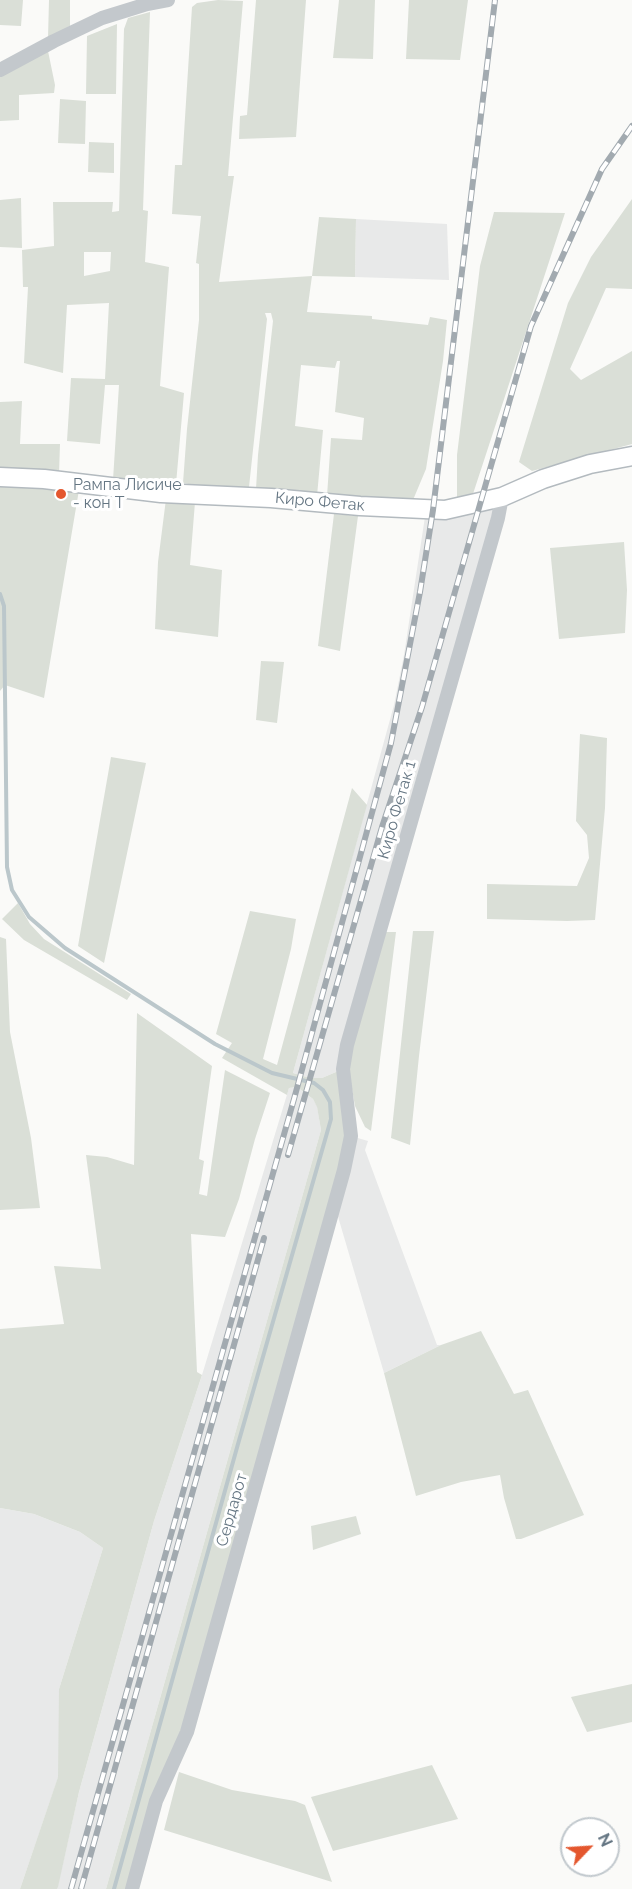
<!DOCTYPE html>
<html>
<head>
<meta charset="utf-8">
<style>
  body { margin:0 }
  #map { position:relative; width:632px; height:1889px; overflow:hidden; background:#fafaf8; font-family:Raleway,sans-serif }
  canvas { display:block }
  .north { position:absolute; left:560px; top:1817px; width:60px; height:60px; box-sizing:border-box; background:#fff; border:2px solid #c1c8cd; border-radius:50%; rotate:65deg; font-size:16px; font-weight:700; line-height:24px; text-align:center; color:#657683 }
  .north::after { content:''; display:block; margin:auto; width:21px; height:27px; background:#e4572e; clip-path:polygon(50% 0,100% 100%,50% 72%,0 100%) }
</style>
</head>
<body>
<div id="map">
<canvas width="632" height="1889"></canvas>
<div class="north">N</div>
</div>
<script>
const ctx = document.querySelector('canvas').getContext('2d');
ctx.lineJoin = 'round';
function fillPath(path, color) { ctx.fillStyle = color; ctx.fill(path, 'evenodd'); }
const toPath = rows => new Path2D(rows.map(r => 'M' + r).join(''));
function trace(path, color, width, dash) { ctx.strokeStyle = color; ctx.lineWidth = width; ctx.lineCap = dash ? 'butt' : 'round'; ctx.setLineDash(dash || []); ctx.stroke(path); }
function drawText(font, color, halo, rows, align = 'center') {
  ctx.font = font + ' Raleway,sans-serif'; ctx.lineWidth = 6; ctx.setLineDash([]); ctx.textBaseline = 'middle'; ctx.strokeStyle = halo; ctx.fillStyle = color; for (const [text, x, y, turn = 0] of rows) {
    ctx.save(); ctx.translate(x, y); ctx.rotate((+turn || 0) * Math.PI / 180); ctx.textAlign = isNaN(turn) ? turn : align; if (halo) ctx.strokeText(text, 0, 0); ctx.fillText(text, 0, 0); ctx.restore();
  }
}
fillPath(toPath([
  [356,219,447,224,449,280,355,277],
  [481,502,494,508,343,1069,322,1078,310,1078,293,1073,394,705,404,655,426,510],
  [297,1087,313,1099,317,1106,321,1130,106,1889,57,1889,79,1792,154,1521,202,1375,289,1088],
  [351,1136,368,1141,365,1150,437,1345,441,1345,384,1373,334,1203],
  [0,1508,34,1514,80,1532,103,1548,59,1689,59,1775,20,1889,0,1889]
]), '#e8e9e9');
fillPath(toPath([
  [0,0,23,0,21,26,0,25],
  [49,0,70,0,70,26,48,38],
  [218,0,243,1,228,176,234,176,219,282,312,276,319,217,356,219,355,277,312,276,307,312,372,316,372,319,428,325,430,317,447,320,443,361,426,469,413,500,327,496,331,438,362,440,364,418,335,412,340,361,337,361,335,368,301,365,295,426,323,430,317,496,256,489,258,455,273,321,271,313,265,313,267,319,249,487,205,487,183,483,187,429,199,320,199,264,196,263,201,216,172,214,175,165,182,165,192,7,197,3],
  [256,0,306,0,296,137,239,139,240,116,247,115],
  [339,0,375,0,373,59,333,58],
  [409,0,468,0,460,60,406,59],
  [150,12,143,210,148,211,145,262,169,267,160,386,184,393,176,484,113,480,119,385,105,385,100,444,67,441,71,378,105,379,109,303,67,305,63,373,24,363,28,287,23,287,22,250,54,246,53,202,113,202,112,212,119,211,124,29,128,18],
  [111,252,110,271,84,276,84,252],
  [117,24,116,94,86,94,87,36],
  [48,51,55,85,54,93,19,95,19,120,0,121,0,77],
  [60,99,86,101,85,144,58,143],
  [89,142,114,143,114,173,88,172],
  [21,198,22,248,0,247,0,200],
  [632,199,632,289,606,288,570,369,581,380,632,351,632,444,532,471,519,462,568,303,591,257],
  [494,212,565,213,471,500,457,501,457,455,480,266],
  [22,401,20,444,60,444,59,474,0,469,0,402],
  [0,477,80,484,44,698,5,685,0,691],
  [166,499,195,502,190,565,222,570,218,637,155,629,158,562],
  [334,514,358,516,340,651,318,646],
  [624,542,627,590,625,633,559,639,550,548],
  [261,661,284,662,277,723,256,720],
  [580,734,607,738,605,808,595,920,567,921,487,919,487,884,577,886,589,858,587,835,576,821],
  [111,757,146,763,104,963,78,946],
  [352,788,367,805,293,1073,310,1078,322,1078,343,1069,351,1136,187,1732,132,1889,106,1889,321,1130,317,1107,313,1099,297,1087,289,1088,287,1095,222,1058,232,1043,216,1034,250,911,296,919,291,949,263,1059,277,1065],
  [18,903,30,924,44,939,131,994,127,1000,24,940,2,919],
  [413,931,434,931,419,1056,410,1145,391,1138],
  [385,932,396,932,371,1131,365,1127,355,1106,347,1061],
  [0,937,6,939,10,1032,31,1138,40,1208,0,1210],
  [137,1013,212,1066,199,1159,204,1161,199,1194,207,1196,225,1070,270,1093,255,1139,239,1199,225,1237,191,1234,197,1372,202,1375,154,1521,79,1792,58,1887,57,1889,20,1889,58,1777,59,1689,103,1548,80,1532,34,1514,0,1508,0,1329,64,1324,54,1266,101,1269,86,1155,107,1157,134,1165],
  [481,1331,514,1394,528,1390,584,1515,521,1539,516,1539,504,1498,500,1475,461,1482,416,1496,384,1373,441,1345],
  [356,1516,361,1534,313,1550,311,1526],
  [632,1684,632,1722,587,1732,571,1697],
  [432,1765,458,1819,333,1851,311,1797],
  [179,1772,232,1790,295,1801,305,1805,332,1882,164,1830]
]), '#dadfd7');
trace(toPath([
  [0,594,4,606,7,867,12,890,29,917,65,948,215,1044,272,1073,314,1083,323,1090,330,1102,331,1119,238,1444,114,1889]
]), '#bbc7cb', 4);
const secondary = toPath([
  [0,477,44,479,161,493,271,498,360,506,445,510,502,497,543,479,590,464,632,456]
]);
trace(secondary, '#b3babf', 21);
trace(toPath([
  [0,70,54,41,102,18,147,4,168,0],
  [132,1889,156,1801,187,1732,344,1170,351,1136,343,1069,347,1045,498,518,502,497]
]), '#c3c8cc', 14);
trace(secondary, '#fff', 18);
const rail = toPath([
  [288,1155,382,827,422,707,531,326,602,169,632,126],
  [71,1889,294,1099,391,743,420,592,433,510,495,0],
  [81,1889,264,1238]
]);
trace(rail, '#a2aab0', 6);
trace(rail, '#fff', 4, [11]);
for (const [x, y, r, color] of [
  [61,494,6,"#e4572e"]
]) { const dot = new Path2D(); dot.arc(x, y, r, 0, 2 * Math.PI); ctx.fillStyle = color; ctx.fill(dot); trace(dot, '#fff', 2); }
drawText('16px', '#657683', '#fff', [
  ["Рампа Лисиче",73,485],
  ["- кон Т",73,503]
], 'left');
drawText('16px', '#657683', '#fff', [
  ["Киро Фетак",320,502,5],
  ["Киро Фетак 1",397,810,-74],
  ["Сердарот",232,1510,-74]
]);
</script>
</body>
</html>
